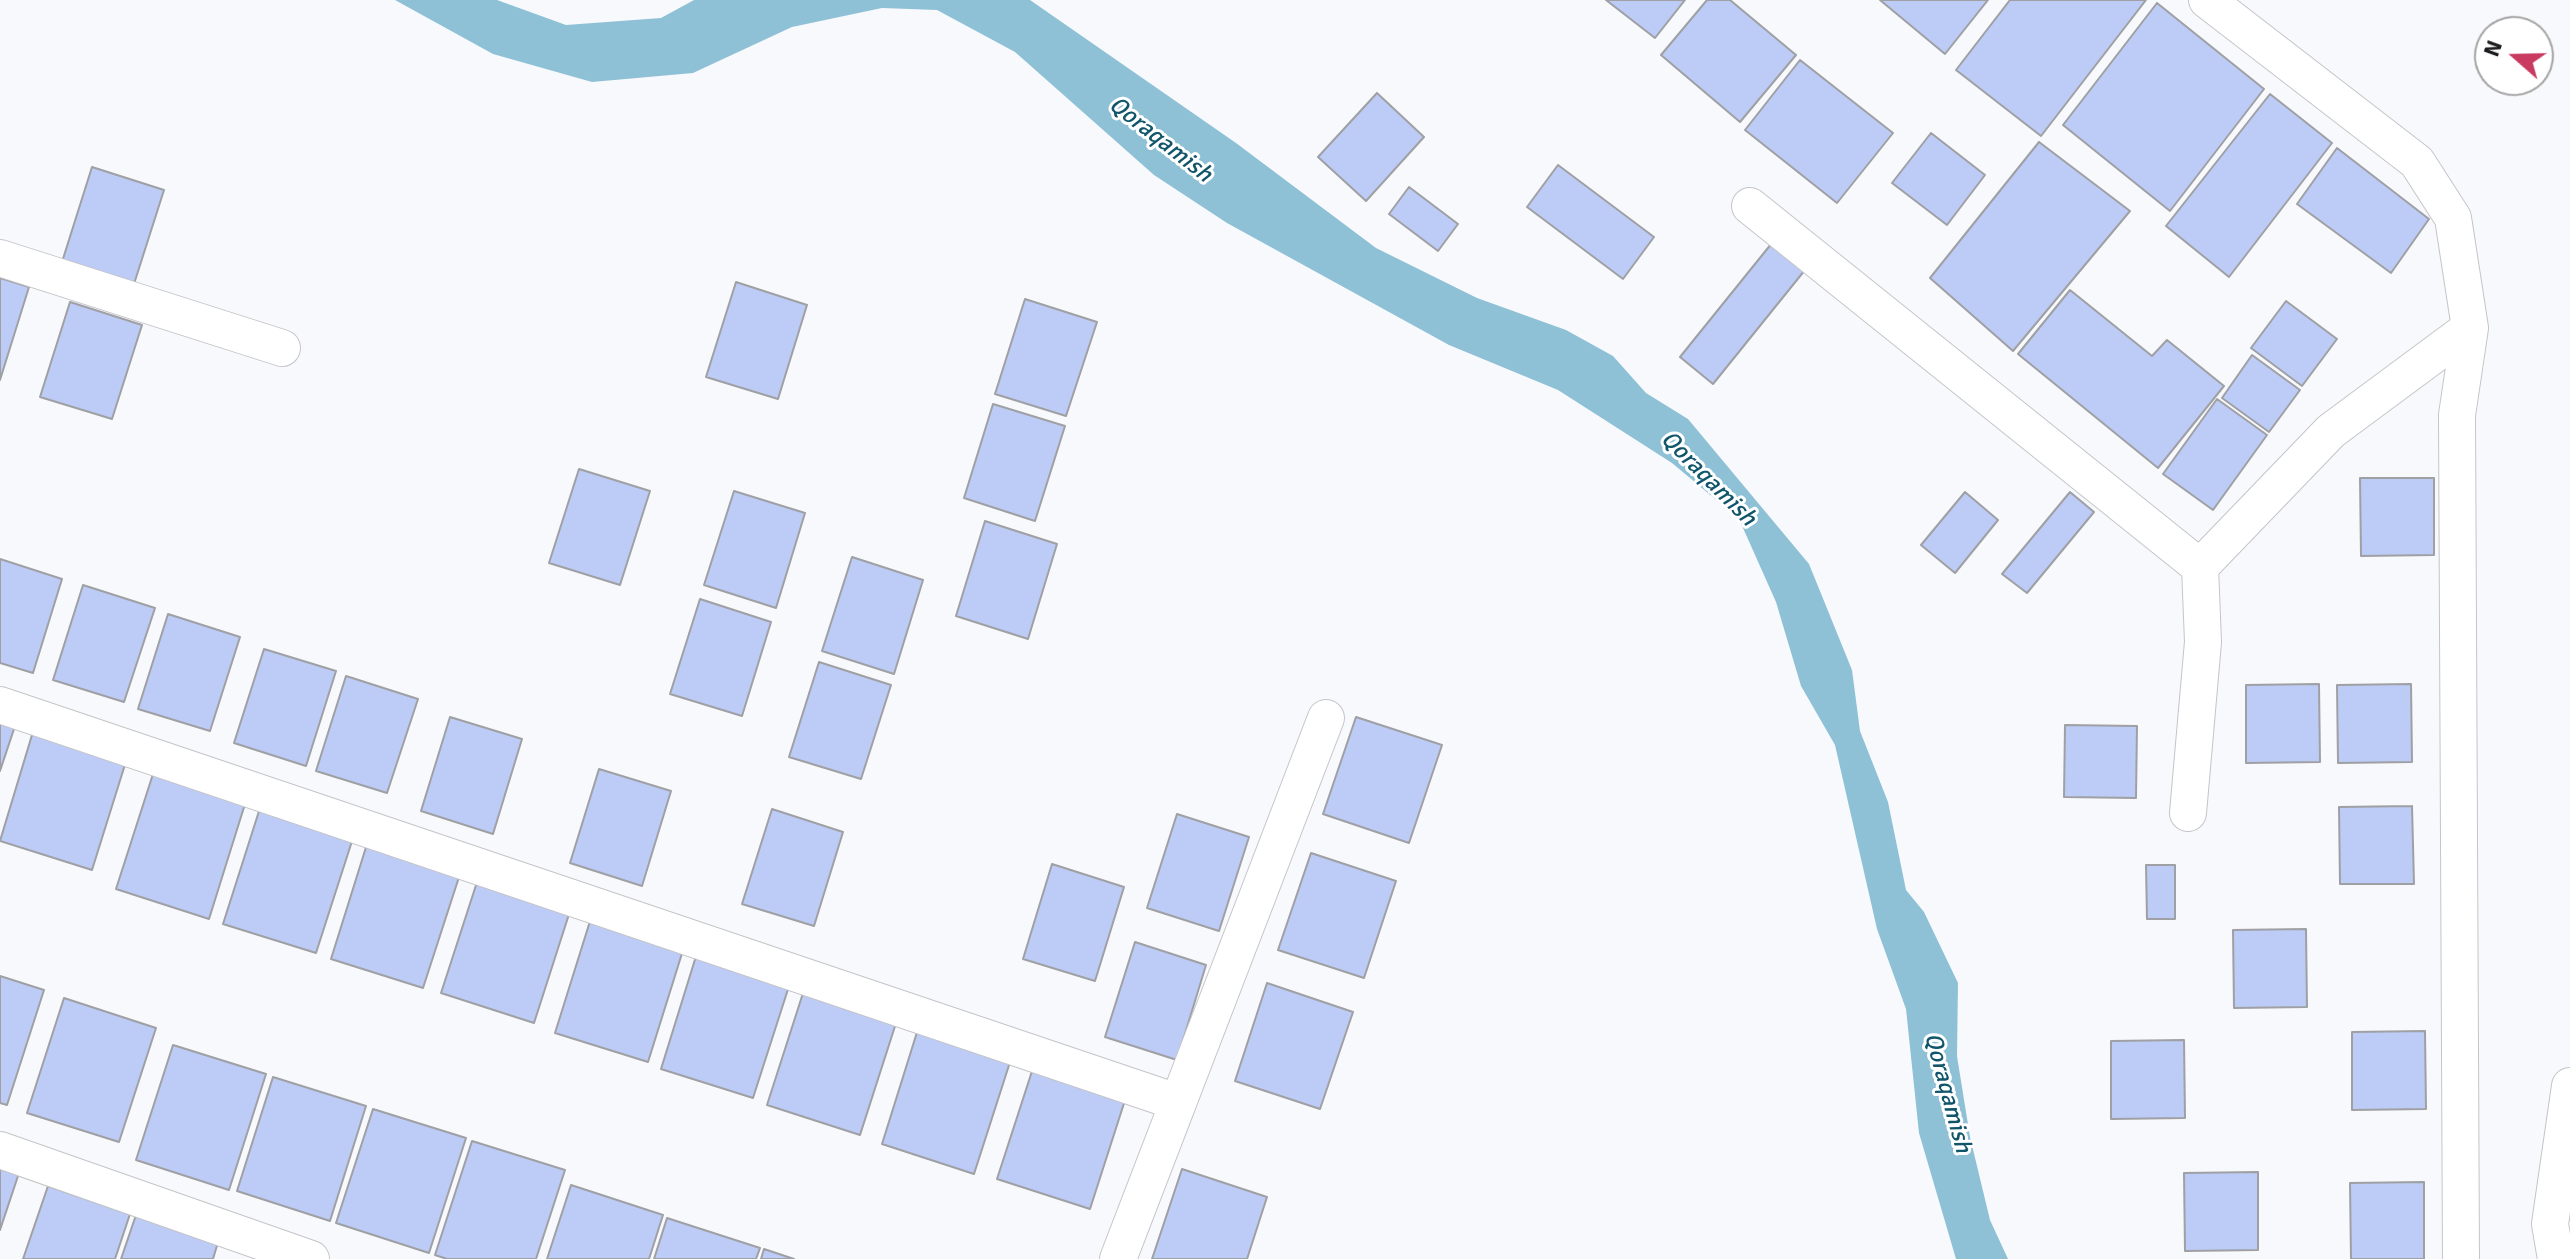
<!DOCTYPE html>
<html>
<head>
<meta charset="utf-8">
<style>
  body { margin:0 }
  #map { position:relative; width:2570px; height:1259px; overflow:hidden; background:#f8f9fd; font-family:Signika,sans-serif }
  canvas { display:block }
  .north { position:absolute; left:2474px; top:16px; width:80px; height:80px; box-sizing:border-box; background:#fff; border:2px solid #a5a5a5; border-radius:50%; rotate:290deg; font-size:22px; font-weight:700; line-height:32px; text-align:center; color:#1d1d1f }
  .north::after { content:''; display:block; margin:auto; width:28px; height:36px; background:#c93a60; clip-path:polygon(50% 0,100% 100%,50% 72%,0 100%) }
</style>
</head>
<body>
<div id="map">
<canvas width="2570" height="1259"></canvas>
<div class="north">N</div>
</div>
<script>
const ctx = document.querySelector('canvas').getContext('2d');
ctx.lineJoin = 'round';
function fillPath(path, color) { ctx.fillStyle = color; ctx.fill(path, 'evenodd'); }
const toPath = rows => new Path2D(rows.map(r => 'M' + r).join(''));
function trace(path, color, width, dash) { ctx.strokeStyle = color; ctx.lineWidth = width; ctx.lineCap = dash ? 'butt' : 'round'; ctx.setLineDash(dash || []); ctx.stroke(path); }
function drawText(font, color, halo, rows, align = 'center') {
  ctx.font = font + ' Signika,sans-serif'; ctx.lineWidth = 6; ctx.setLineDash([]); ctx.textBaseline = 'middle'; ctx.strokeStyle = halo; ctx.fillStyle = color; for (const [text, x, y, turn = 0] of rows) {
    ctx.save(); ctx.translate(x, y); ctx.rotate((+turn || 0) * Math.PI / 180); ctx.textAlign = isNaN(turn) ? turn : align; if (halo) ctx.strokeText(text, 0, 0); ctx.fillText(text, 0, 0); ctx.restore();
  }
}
fillPath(toPath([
  [395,0,497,0,566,25,661,18,694,0,1030,0,1236,143,1376,248,1477,298,1566,330,1613,356,1646,393,1688,419,1809,564,1852,670,1860,731,1888,802,1906,890,1924,912,1958,983,1957,1056,1970,1137,1990,1220,2008,1259,1956,1259,1919,1133,1906,1009,1877,929,1835,745,1801,686,1776,602,1739,519,1672,463,1558,390,1449,345,1227,223,1154,175,1015,52,937,10,882,8,792,27,693,73,592,82,493,54]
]), '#8ec1d6');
const building = toPath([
  [1606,0,1685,0,1655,38,1606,0],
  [1707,0,1730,0,1796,55,1740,122,1661,55,1707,0],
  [1880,0,1988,0,1945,54,1880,0],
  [2010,0,2146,0,2041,136,1956,70,2010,0],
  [2157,3,2264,89,2170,211,2063,125,2157,3],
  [1800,60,1893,133,1837,203,1745,130,1800,60],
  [1377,93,1424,137,1366,201,1318,157,1377,93],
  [2270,94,2332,143,2229,277,2166,226,2270,94],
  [1931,133,1985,175,1947,225,1892,183,1931,133],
  [2039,142,2130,211,2013,351,1930,278,2039,142],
  [2337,148,2429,219,2391,273,2297,204,2337,148],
  [1558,165,1654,237,1623,279,1527,207,1558,165],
  [92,167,164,190,134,284,62,262,92,167],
  [1409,187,1458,224,1438,251,1389,214,1409,187],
  [1776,238,1809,265,1713,384,1680,357,1776,238],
  [0,278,29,287,0,380,0,278],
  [736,282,807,305,778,399,706,377,736,282],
  [2070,290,2152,356,2167,340,2224,386,2158,468,2018,354,2070,290],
  [1025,299,1097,322,1066,416,995,394,1025,299],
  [2286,301,2337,339,2302,386,2251,348,2286,301],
  [70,302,142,325,112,419,40,397,70,302],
  [2252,355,2300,390,2269,432,2222,398,2252,355],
  [2217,399,2267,435,2213,510,2163,474,2217,399],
  [993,404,1065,426,1035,521,964,498,993,404],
  [579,469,650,491,620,585,549,563,579,469],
  [2360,478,2434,478,2434,555,2361,556,2360,478],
  [734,491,805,513,776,608,704,585,734,491],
  [1965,492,1998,520,1955,573,1921,545,1965,492],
  [2070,492,2094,512,2027,593,2002,574,2070,492],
  [985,521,1057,544,1028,639,956,616,985,521],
  [852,557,923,580,894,674,822,651,852,557],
  [0,559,62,579,33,673,0,663,0,559],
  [83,585,155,608,124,702,53,680,83,585],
  [700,599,771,622,742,716,670,694,700,599],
  [168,614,240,637,210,731,138,709,168,614],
  [264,649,336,671,306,766,234,743,264,649],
  [819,662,891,685,861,779,789,757,819,662],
  [346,676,418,699,387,793,316,771,346,676],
  [2319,684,2320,762,2246,763,2246,685,2319,684],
  [2411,684,2412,762,2338,763,2337,685,2411,684],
  [0,714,17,720,0,771,0,714],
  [450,717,522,739,493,834,421,811,450,717],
  [1356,717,1442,745,1409,843,1323,814,1356,717],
  [35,725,128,755,92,870,0,841,35,725],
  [2065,725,2137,726,2136,798,2064,797,2065,725],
  [599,769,671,791,642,886,570,863,599,769],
  [153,774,245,804,209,919,116,889,153,774],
  [2412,806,2414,884,2340,884,2339,807,2412,806],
  [260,808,353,838,316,953,223,924,260,808],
  [772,809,843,832,814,926,742,904,772,809],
  [1177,814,1249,837,1219,931,1147,908,1177,814],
  [367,844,460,874,423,988,331,959,367,844],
  [1311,853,1396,881,1364,978,1278,950,1311,853],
  [1052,864,1124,887,1095,981,1023,959,1052,864],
  [2146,865,2175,865,2175,919,2147,919,2146,865],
  [478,879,571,908,534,1023,441,993,478,879],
  [591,918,684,947,648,1062,555,1033,591,918],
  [2306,929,2307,1007,2234,1008,2233,930,2306,929],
  [1135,942,1206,965,1177,1060,1105,1037,1135,942],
  [697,953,790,983,753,1098,661,1069,697,953],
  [0,976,44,990,7,1105,0,1103,0,976],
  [1267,983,1353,1012,1320,1109,1235,1081,1267,983],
  [804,990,897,1020,860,1135,767,1105,804,990],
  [64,998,156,1028,119,1142,27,1113,64,998],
  [918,1029,1011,1059,974,1174,882,1144,918,1029],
  [2425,1031,2426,1109,2352,1110,2352,1032,2425,1031],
  [2184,1040,2185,1118,2111,1119,2111,1041,2184,1040],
  [173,1045,266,1074,229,1190,136,1160,173,1045],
  [1034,1065,1127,1094,1090,1209,997,1179,1034,1065],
  [273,1077,366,1106,330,1221,237,1191,273,1077],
  [373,1109,466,1138,429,1253,336,1223,373,1109],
  [472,1141,565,1170,536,1259,447,1259,435,1255,472,1141],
  [0,1167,19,1173,0,1230,0,1167],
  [1182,1169,1267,1197,1247,1259,1152,1259,1182,1169],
  [2258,1172,2258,1250,2185,1251,2184,1173,2258,1172],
  [2424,1182,2424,1259,2351,1259,2350,1183,2424,1182],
  [571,1185,663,1215,649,1259,547,1259,571,1185],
  [48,1186,130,1214,115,1259,23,1259,48,1186],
  [136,1215,218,1242,213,1259,121,1259,136,1215],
  [667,1218,760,1248,756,1259,654,1259,667,1218],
  [764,1249,794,1259,761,1259,764,1249]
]);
fillPath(building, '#bdccf6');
trace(building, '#9fa0a4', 2);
const minor = toPath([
  [2207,0,2417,162,2453,218,2470,328,2457,415,2461,1259],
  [1750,206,2200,567],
  [0,258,282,348],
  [0,705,1177,1102],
  [2188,813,2203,642,2200,567,2331,431,2470,328],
  [0,1150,311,1259],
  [1118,1259,1326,718],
  [2556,1259,2550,1224,2570,1086]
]);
trace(minor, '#c4c5c9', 38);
trace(minor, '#fff', 36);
drawText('italic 24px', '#11556b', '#fff', [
  ["Qoraqamish",1160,140,38],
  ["Qoraqamish",1708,479,45],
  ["Qoraqamish",1947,1093,75]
]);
</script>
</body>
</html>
